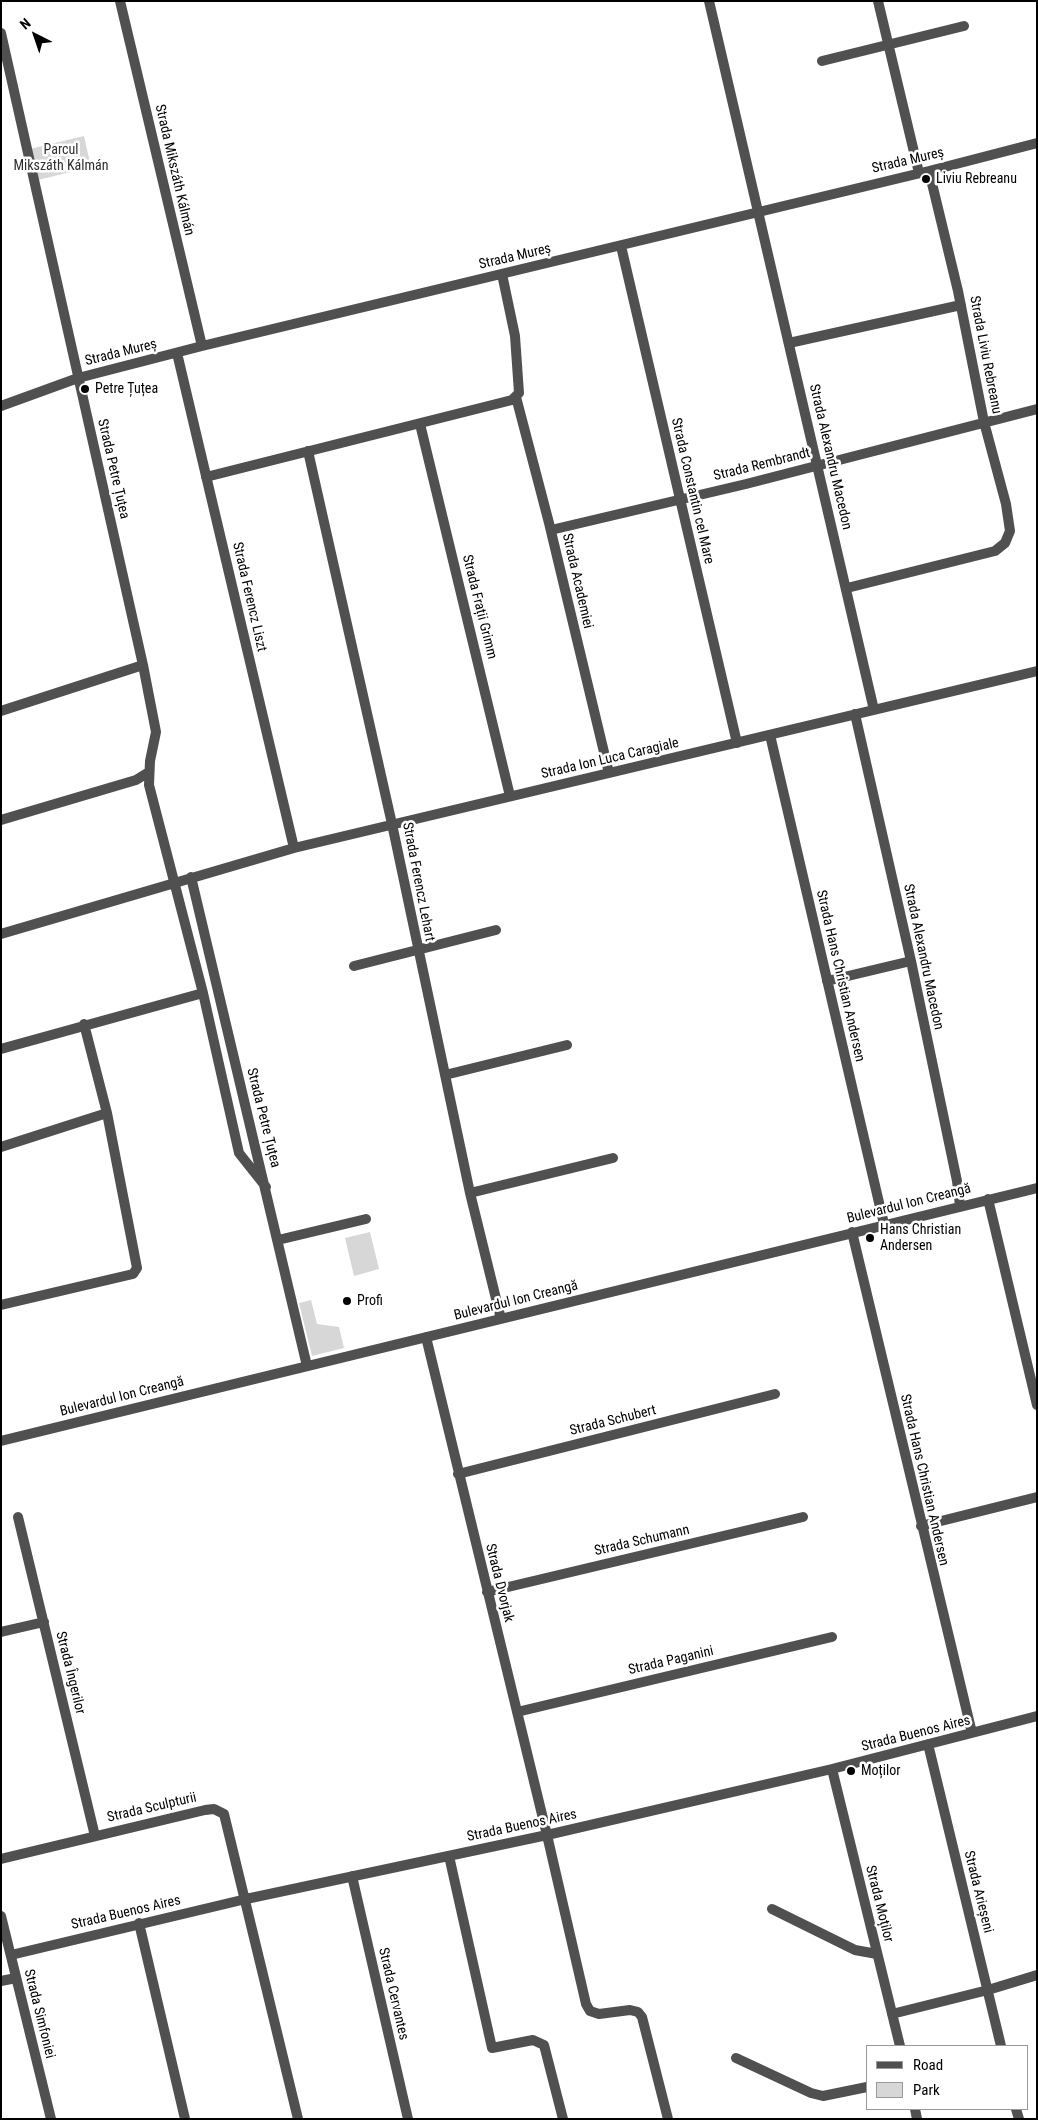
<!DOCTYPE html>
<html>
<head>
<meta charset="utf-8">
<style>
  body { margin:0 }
  #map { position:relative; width:1038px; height:2120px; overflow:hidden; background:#fff; font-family:"Roboto Condensed",sans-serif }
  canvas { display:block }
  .frame { position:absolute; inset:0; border:2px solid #000; pointer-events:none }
  .legend { position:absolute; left:866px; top:2045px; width:162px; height:65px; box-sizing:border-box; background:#fff; border:1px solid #999; margin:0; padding:6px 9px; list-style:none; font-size:15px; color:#000 }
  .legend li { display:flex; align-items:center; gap:10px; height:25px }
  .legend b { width:25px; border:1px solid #999 }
  .north { position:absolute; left:10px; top:10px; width:50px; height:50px; -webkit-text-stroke:4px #fff; paint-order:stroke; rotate:319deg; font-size:14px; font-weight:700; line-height:20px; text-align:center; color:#000 }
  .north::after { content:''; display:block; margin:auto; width:18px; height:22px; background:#000; clip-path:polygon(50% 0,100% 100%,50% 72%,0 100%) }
</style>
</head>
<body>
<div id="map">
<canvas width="1038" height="2120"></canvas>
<div class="frame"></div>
<ul class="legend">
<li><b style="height:6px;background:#505050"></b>Road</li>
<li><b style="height:14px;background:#d7d7d7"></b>Park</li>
</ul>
<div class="north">N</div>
</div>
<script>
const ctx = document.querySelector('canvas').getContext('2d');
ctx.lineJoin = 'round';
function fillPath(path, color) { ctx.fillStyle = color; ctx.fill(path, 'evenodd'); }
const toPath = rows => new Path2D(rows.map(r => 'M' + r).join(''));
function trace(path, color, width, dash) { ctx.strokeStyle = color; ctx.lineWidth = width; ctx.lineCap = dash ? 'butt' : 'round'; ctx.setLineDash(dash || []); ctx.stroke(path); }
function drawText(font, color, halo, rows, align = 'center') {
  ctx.font = font + ' "Roboto Condensed",sans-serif'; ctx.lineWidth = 5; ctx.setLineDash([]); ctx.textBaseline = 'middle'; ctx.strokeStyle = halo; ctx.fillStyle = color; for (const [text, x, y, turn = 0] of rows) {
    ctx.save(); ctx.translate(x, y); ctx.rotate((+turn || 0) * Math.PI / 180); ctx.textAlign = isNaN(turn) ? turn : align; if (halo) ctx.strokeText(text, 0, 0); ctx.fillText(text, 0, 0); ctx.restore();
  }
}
fillPath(toPath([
  [84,136,91,167,38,180,30,149],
  [370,1232,379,1269,354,1276,345,1238],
  [311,1300,317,1324,339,1327,344,1348,312,1356,299,1303]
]), '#d7d7d7');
trace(toPath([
  [120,1,202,346],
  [709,1,874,710],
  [878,1,919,173],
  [1,33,143,665,156,732,150,761,149,785,203,993,239,1153,266,1187],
  [822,61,964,26],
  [621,246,737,743],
  [789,343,961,305],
  [177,353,294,848],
  [516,397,549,523,609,773],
  [1,406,78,378,202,346,929,171,1037,143],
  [420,424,510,796],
  [308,451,392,824,470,1193,501,1319],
  [206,477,512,400,519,393,515,336,502,274],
  [551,530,746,484,1037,409],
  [847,588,995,551,1005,543,1010,531,1006,504,984,422,958,291,929,171],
  [1,711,143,665],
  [855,714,911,961,957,1181,960,1206],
  [770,735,884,1224],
  [1,820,136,780,149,772],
  [191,877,307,1366],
  [1,934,294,848,1037,671],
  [354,966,496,930],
  [827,981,911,961],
  [1,1049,203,993],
  [445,1075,567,1045],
  [1,1147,107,1113],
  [470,1193,613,1158],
  [988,1199,1037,1405],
  [852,1232,972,1733],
  [278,1240,366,1219],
  [1,1305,133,1274,137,1268,107,1113,84,1024],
  [426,1337,547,1835,586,2004,590,2011,599,2014,630,2010,638,2012,642,2017,668,2119],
  [1,1441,1037,1188],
  [458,1474,775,1394],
  [18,1517,95,1836],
  [921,1526,1037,1497],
  [487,1592,803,1517],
  [1,1632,44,1622],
  [517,1712,832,1637],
  [928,1744,1001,2046],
  [832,1769,900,2046],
  [449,1856,492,2048,533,2040,544,2045,563,2119],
  [1,1859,205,1810,214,1809,224,1814,298,2119],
  [352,1876,408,2119],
  [772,1909,855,1950,877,1954],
  [1,1916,51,2119],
  [139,1923,185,2119],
  [11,1955,246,1899,547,1835,832,1769,1037,1716],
  [1,1981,16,1978],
  [892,2014,988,1990,1037,1975],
  [736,2058,811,2093,823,2096,867,2087],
  [915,2109,917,2119],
  [1016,2109,1019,2119]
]), '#505050', 10);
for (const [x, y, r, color] of [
  [926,179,5,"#000"],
  [85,389,5,"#000"],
  [870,1238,5,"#000"],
  [347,1301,5,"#000"],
  [851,1771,5,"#000"]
]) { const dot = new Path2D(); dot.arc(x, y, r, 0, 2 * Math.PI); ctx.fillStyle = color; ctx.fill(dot); trace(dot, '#fff', 2); }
drawText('14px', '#2e2e2e', '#fff', [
  ["Parcul",61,150],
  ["Mikszáth Kálmán",61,166]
]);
drawText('14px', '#000', '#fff', [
  ["Strada Mureș",908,161,-13],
  ["Strada Mikszáth Kálmán",174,170,77],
  ["Strada Mureș",515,257,-13],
  ["Strada Mureș",121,353,-14],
  ["Strada Liviu Rebreanu",985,355,79],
  ["Strada Alexandru Macedon",830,457,77],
  ["Strada Rembrandt",762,465,-14],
  ["Strada Petre Țuțea",113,469,77],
  ["Strada Constantin cel Mare",692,491,77],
  ["Strada Academiei",577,581,77],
  ["Strada Ferencz Liszt",249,597,77],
  ["Strada Frații Grimm",479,607,76],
  ["Strada Ion Luca Caragiale",610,759,-13],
  ["Strada Ferencz Lehart",418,882,79],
  ["Strada Alexandru Macedon",923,957,78],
  ["Strada Hans Christian Andersen",840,976,77],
  ["Strada Petre Țuțea",263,1118,76],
  ["Bulevardul Ion Creangă",909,1204,-14],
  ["Bulevardul Ion Creangă",516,1301,-14],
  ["Bulevardul Ion Creangă",122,1397,-14],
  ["Strada Schubert",613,1421,-14],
  ["Strada Hans Christian Andersen",924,1480,77],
  ["Strada Schumann",642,1541,-13],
  ["Strada Dvorjak",499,1583,76],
  ["Strada Paganini",671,1661,-13],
  ["Strada Îngerilor",70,1673,76],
  ["Strada Buenos Aires",916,1734,-14],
  ["Strada Sculpturii",152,1808,-13],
  ["Strada Buenos Aires",522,1826,-12],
  ["Strada Arieșeni",978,1892,76],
  ["Strada Moților",879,1904,76],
  ["Strada Buenos Aires",126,1913,-13],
  ["Strada Cervantes",393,1994,77],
  ["Strada Simfoniei",39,2014,76]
]);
drawText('14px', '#000', '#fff', [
  ["Liviu Rebreanu",936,179],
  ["Petre Țuțea",95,389],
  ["Hans Christian",880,1230],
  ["Andersen",880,1246],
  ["Profi",357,1301],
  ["Moților",861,1771]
], 'left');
</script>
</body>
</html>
